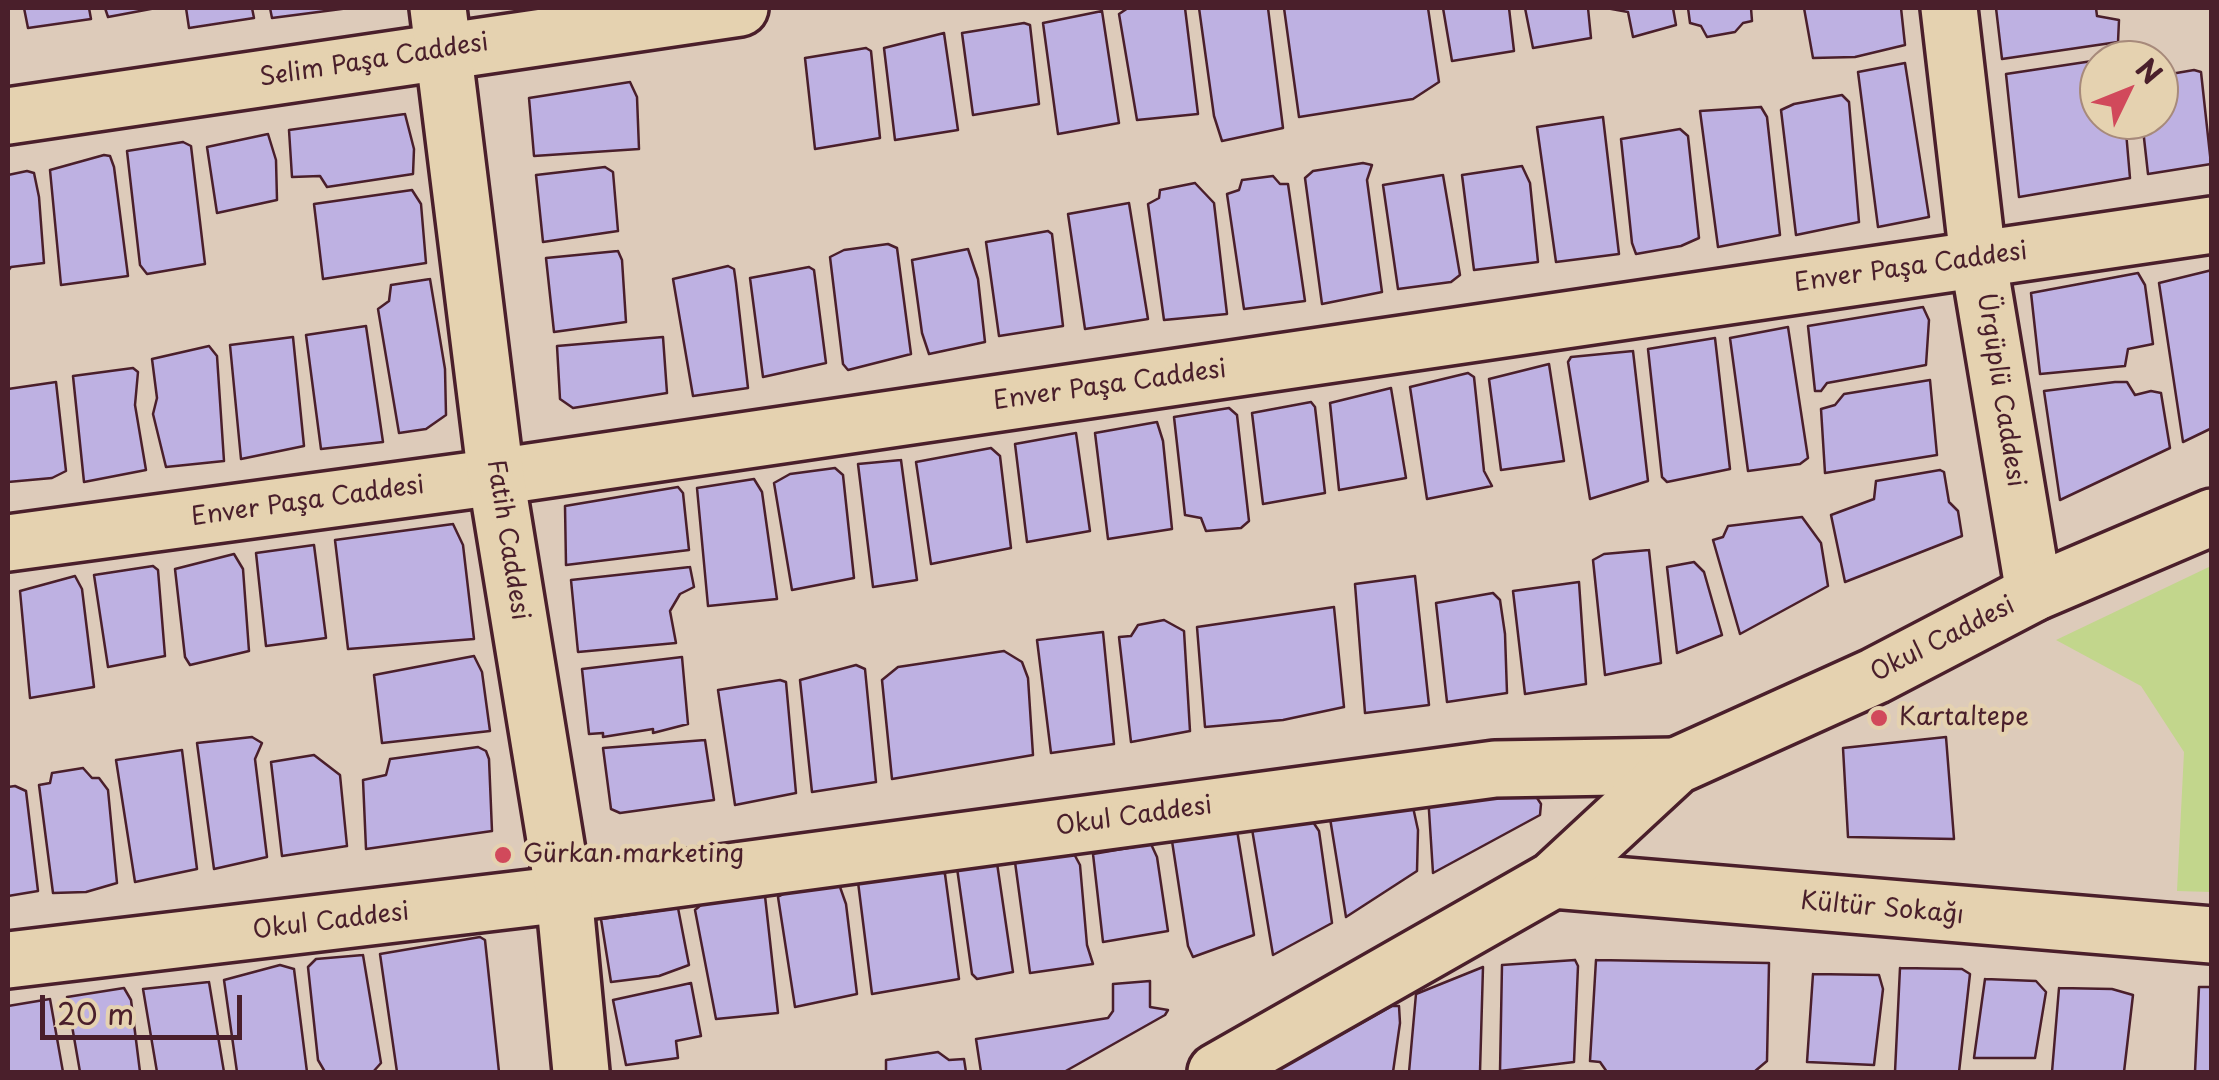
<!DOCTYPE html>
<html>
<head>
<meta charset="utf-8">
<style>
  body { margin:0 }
  #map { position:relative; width:2219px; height:1080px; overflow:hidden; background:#ddcbba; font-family:"Playpen Sans",sans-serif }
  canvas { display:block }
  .frame { position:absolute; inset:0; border:10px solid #4a1f2b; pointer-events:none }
  .north { position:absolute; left:2079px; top:40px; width:100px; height:100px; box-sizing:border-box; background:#e5d2b0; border:2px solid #a78a7b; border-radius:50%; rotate:47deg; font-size:28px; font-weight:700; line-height:40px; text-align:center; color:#4a1f2b }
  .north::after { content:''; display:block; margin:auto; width:35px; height:45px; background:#d1495b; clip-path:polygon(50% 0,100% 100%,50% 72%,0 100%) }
  .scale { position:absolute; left:40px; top:995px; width:202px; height:45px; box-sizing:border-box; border:5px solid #4a1f2b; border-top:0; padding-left:12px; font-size:30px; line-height:35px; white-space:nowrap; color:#4a1f2b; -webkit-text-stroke:8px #e5d2b0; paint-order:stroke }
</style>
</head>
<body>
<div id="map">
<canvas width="2219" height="1080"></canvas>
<div class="frame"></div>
<div class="north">N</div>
<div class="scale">20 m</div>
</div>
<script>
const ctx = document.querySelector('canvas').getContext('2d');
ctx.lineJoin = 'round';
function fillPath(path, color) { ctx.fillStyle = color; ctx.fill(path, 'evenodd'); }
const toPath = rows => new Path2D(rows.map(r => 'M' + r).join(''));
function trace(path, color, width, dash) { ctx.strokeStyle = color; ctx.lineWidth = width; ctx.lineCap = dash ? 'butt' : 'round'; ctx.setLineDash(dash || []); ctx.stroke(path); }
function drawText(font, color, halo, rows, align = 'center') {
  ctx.font = font + ' "Playpen Sans",sans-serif'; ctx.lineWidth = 9; ctx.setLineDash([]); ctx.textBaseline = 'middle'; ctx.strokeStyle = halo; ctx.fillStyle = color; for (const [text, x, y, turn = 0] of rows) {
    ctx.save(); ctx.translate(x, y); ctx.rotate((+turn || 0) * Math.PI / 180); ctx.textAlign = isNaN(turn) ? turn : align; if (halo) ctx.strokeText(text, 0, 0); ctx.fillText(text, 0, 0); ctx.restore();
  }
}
fillPath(toPath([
  [2211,566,2211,892,2177,891,2184,752,2141,686,2056,640]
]), '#c2d68c');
const building = toPath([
  [24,8,89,8,91,19,28,28,24,8],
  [105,8,156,8,108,17,105,8],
  [186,8,252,8,254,18,189,28,186,8],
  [270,8,349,8,272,18,270,8],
  [1128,8,1185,8,1198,114,1137,120,1119,14,1128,8],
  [1199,8,1268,8,1283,128,1222,141,1214,116,1199,8],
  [1284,8,1428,8,1439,82,1413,99,1299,117,1284,8],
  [1443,8,1509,8,1514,51,1452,61,1443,8],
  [1525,8,1588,8,1591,38,1533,48,1525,8],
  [1606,8,1673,8,1676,25,1633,37,1628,12,1606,8],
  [1688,8,1751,8,1752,21,1743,23,1735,32,1707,37,1701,26,1690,23,1688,8],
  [1804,8,1901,8,1905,45,1855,57,1813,58,1804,8],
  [1996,8,2096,8,2097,16,2119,20,2118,42,2002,59,1996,8],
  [1102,11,1119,123,1058,134,1043,23,1102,11],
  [1024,23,1030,25,1039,104,973,115,962,33,1024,23],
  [944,33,958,130,895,140,884,48,944,33],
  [866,48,871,51,880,138,815,149,805,58,866,48],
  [2099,60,2099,120,2125,120,2130,178,2019,197,2006,74,2099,60],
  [1905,63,1929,217,1878,227,1858,72,1905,63],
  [2194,70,2201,72,2211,164,2148,174,2142,120,2159,120,2159,76,2194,70],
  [630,82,637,97,639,149,534,156,529,98,630,82],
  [1842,95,1849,102,1859,222,1796,235,1781,110,1794,104,1842,95],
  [1761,107,1767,117,1780,235,1718,247,1700,111,1761,107],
  [405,114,414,149,413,174,327,187,320,176,292,177,289,130,405,114],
  [1603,117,1619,254,1556,262,1537,127,1603,117],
  [1680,129,1688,136,1699,238,1681,246,1636,254,1632,243,1621,139,1680,129],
  [268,134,276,160,277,200,217,213,207,147,268,134],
  [183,142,191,146,205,264,147,274,140,265,127,151,183,142],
  [104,155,110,156,114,167,128,276,61,285,50,170,104,155],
  [1363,163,1372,165,1367,180,1382,292,1322,304,1305,178,1313,171,1363,163],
  [1522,166,1530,183,1538,262,1474,270,1462,175,1522,166],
  [605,167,613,172,618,231,543,242,536,175,605,167],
  [27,171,34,173,39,197,44,263,11,267,8,271,8,175,27,171],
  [1443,175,1460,275,1451,282,1398,289,1383,185,1443,175],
  [1273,176,1280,184,1288,184,1305,301,1244,309,1227,194,1239,190,1242,180,1273,176],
  [1195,183,1214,203,1227,314,1164,320,1148,204,1159,198,1160,190,1195,183],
  [412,190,421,204,426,263,323,279,314,204,412,190],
  [1129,203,1148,319,1085,329,1068,214,1129,203],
  [1048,231,1052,234,1063,326,999,336,986,242,1048,231],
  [888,244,897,248,911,354,848,370,843,364,830,257,844,250,888,244],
  [968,249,978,279,985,342,929,354,922,333,912,260,968,249],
  [618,251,622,260,626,322,554,332,546,258,618,251],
  [728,266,734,269,736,283,748,388,693,396,673,279,728,266],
  [809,267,814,270,826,363,763,377,750,278,809,267],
  [2212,270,2212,428,2183,442,2159,283,2212,270],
  [2138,273,2145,285,2153,344,2128,349,2125,366,2040,374,2031,293,2138,273],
  [430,279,445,369,446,415,426,429,399,433,378,309,389,301,391,285,430,279],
  [1923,307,1929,320,1926,365,1827,383,1821,391,1815,391,1808,326,1923,307],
  [366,326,383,442,321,449,306,335,366,326],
  [1788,327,1808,458,1800,464,1748,471,1730,338,1788,327],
  [293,337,304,446,241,459,230,345,293,337],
  [663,337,667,393,573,408,560,399,557,346,663,337],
  [1715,338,1730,469,1667,482,1662,477,1648,349,1715,338],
  [209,346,217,356,224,461,166,467,153,414,157,398,152,359,209,346],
  [1633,351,1648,481,1590,499,1568,362,1571,357,1633,351],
  [1549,364,1564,461,1501,470,1489,379,1549,364],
  [133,368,138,372,135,405,146,470,84,482,73,376,133,368],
  [1468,373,1474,377,1484,471,1492,486,1427,499,1410,387,1468,373],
  [1930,380,1937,455,1825,473,1821,409,1835,405,1844,394,1930,380],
  [56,382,66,471,52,478,8,482,8,389,56,382],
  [2115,382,2127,382,2135,395,2151,391,2161,393,2170,448,2060,500,2044,391,2115,382],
  [1391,388,1406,478,1339,490,1330,403,1391,388],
  [1311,402,1315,407,1325,493,1263,504,1252,413,1311,402],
  [1229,408,1237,415,1249,521,1241,528,1206,531,1201,518,1185,515,1174,417,1229,408],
  [1157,422,1163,441,1172,529,1108,539,1095,433,1157,422],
  [1076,433,1090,531,1027,542,1015,444,1076,433],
  [991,448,1000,456,1011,548,931,564,916,462,991,448],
  [901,460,917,580,873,587,858,464,901,460],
  [835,468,843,475,854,578,792,590,774,483,790,474,835,468],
  [1940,470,1944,472,1949,502,1958,511,1962,536,1845,582,1831,515,1874,499,1876,481,1940,470],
  [754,479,762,492,777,599,708,606,697,488,754,479],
  [678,487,683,493,689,550,566,565,565,506,678,487],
  [1802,517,1821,543,1828,586,1740,634,1713,540,1723,537,1728,526,1802,517],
  [453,524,463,545,474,639,348,649,335,540,453,524],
  [314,545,326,638,266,646,256,553,314,545],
  [1649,550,1661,663,1605,675,1593,560,1604,554,1649,550],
  [234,554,243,569,249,651,190,665,185,657,175,569,234,554],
  [1694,562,1704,572,1722,635,1677,653,1667,567,1694,562],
  [153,566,158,570,165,656,108,667,94,575,153,566],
  [690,567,694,587,680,594,670,611,676,643,578,652,571,580,690,567],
  [75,576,82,589,94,687,30,698,20,591,75,576],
  [1415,576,1429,705,1365,713,1355,584,1415,576],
  [1579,582,1586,684,1525,694,1513,591,1579,582],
  [1493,593,1500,600,1505,634,1507,693,1447,702,1436,603,1493,593],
  [1334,607,1344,707,1283,720,1205,727,1197,627,1334,607],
  [1164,620,1184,631,1190,731,1131,742,1119,637,1131,636,1138,625,1164,620],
  [1103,632,1114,744,1051,753,1037,640,1103,632],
  [1004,651,1022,662,1028,678,1033,755,892,779,882,680,898,667,1004,651],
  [474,656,482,672,490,731,382,743,374,675,474,656],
  [682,657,688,724,653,733,653,729,603,737,603,733,589,734,582,669,682,657],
  [856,665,865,669,876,782,812,792,800,680,856,665],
  [780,680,786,682,796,793,735,805,718,690,780,680],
  [252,737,262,743,255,759,267,857,214,869,197,743,252,737],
  [1946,737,1954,839,1848,837,1843,748,1946,737],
  [705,740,714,800,620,813,611,809,603,748,705,740],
  [478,747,486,751,489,759,492,831,366,849,363,780,386,775,390,759,478,747],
  [182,750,197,869,135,882,116,760,182,750],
  [314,755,340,775,347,846,282,856,271,762,314,755],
  [83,768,92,778,99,778,108,790,117,883,86,892,53,893,39,785,50,783,52,773,83,768],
  [1524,778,1541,804,1540,815,1433,873,1428,795,1524,778],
  [15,786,26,791,38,891,8,896,8,787,15,786],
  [1411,798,1418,830,1417,871,1346,917,1329,812,1411,798],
  [1311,819,1319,831,1332,923,1273,955,1252,829,1311,819],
  [1237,830,1254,935,1193,957,1188,946,1172,841,1237,830],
  [1151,844,1157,857,1168,931,1103,942,1093,854,1151,844],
  [1073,852,1080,865,1087,945,1093,964,1030,973,1015,862,1073,852],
  [997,863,1013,972,977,979,972,974,957,868,997,863],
  [936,869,945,874,959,979,872,994,858,882,936,869],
  [833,884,840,887,846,904,857,994,795,1007,778,897,790,890,833,884],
  [765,896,778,1013,716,1019,695,910,702,904,765,896],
  [678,908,689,965,659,976,611,982,601,919,678,908],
  [480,937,485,940,499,1072,397,1072,380,954,480,937],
  [363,955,381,1063,373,1072,325,1072,318,1060,308,967,316,959,363,955],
  [1575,960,1578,966,1574,1062,1500,1071,1502,965,1575,960],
  [1596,960,1769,963,1767,1061,1754,1072,1607,1072,1600,1062,1590,1061,1596,960],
  [280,965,294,969,307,1072,237,1072,224,980,280,965],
  [1483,967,1480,1072,1409,1072,1416,994,1483,967],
  [1900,968,1962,969,1970,974,1959,1072,1895,1072,1900,968],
  [1813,974,1879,975,1883,989,1874,1065,1807,1062,1813,974],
  [1985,979,2036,981,2046,992,2035,1058,1974,1058,1985,979],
  [1150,981,1150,1007,1168,1010,1165,1015,1064,1072,981,1072,976,1039,1108,1018,1113,1011,1113,984,1150,981],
  [209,982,224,1072,157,1072,143,989,209,982],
  [691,983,701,1036,676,1041,678,1058,626,1065,613,1000,691,983],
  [2199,987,2212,987,2212,1072,2195,1072,2199,987],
  [124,988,131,1000,140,1072,80,1072,67,997,124,988],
  [2059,988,2112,989,2133,995,2124,1072,2052,1072,2059,988],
  [50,999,63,1072,8,1072,8,1006,50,999],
  [1392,1006,1399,1006,1400,1023,1393,1072,1274,1072,1392,1006],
  [938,1052,949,1060,964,1059,966,1072,886,1072,886,1060,938,1052]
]);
fillPath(building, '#beb1e2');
trace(building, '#4a1f2b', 2.5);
const street = toPath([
  [1949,8,1978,258,2034,593],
  [8,116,740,8],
  [8,543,496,477,2212,225],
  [1553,880,2212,935],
  [8,960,564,894,1495,769,1676,766]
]);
const secondary = toPath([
  [438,8,496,477,564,894,581,1072],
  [1216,1072,1553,880,1676,766,1875,676,2034,593,2212,517]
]);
trace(street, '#4a1f2b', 62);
trace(secondary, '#4a1f2b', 62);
trace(street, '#e5d2b0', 55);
trace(secondary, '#e5d2b0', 55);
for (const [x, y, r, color] of [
  [1879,718,10,"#d1495b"],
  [503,855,10,"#d1495b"]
]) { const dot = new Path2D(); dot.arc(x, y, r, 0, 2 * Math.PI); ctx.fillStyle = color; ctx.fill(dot); trace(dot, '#e5d2b0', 4); }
drawText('25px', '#4a1f2b', '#e5d2b0', [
  ["Selim Paşa Caddesi",374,61,-9],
  ["Enver Paşa Caddesi",1911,268,-8],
  ["Enver Paşa Caddesi",1110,386,-8],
  ["Ürgüplü Caddesi",2000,390,81],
  ["Enver Paşa Caddesi",308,502,-8],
  ["Fatih Caddesi",507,540,81],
  ["Okul Caddesi",1943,640,-27],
  ["Okul Caddesi",1134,817,-8],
  ["Kültür Sokağı",1882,909,5],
  ["Okul Caddesi",331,922,-7]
]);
drawText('25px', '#4a1f2b', '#e5d2b0', [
  ["Kartaltepe",1899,718],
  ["Gürkan marketing",523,855]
], 'left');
</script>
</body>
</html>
